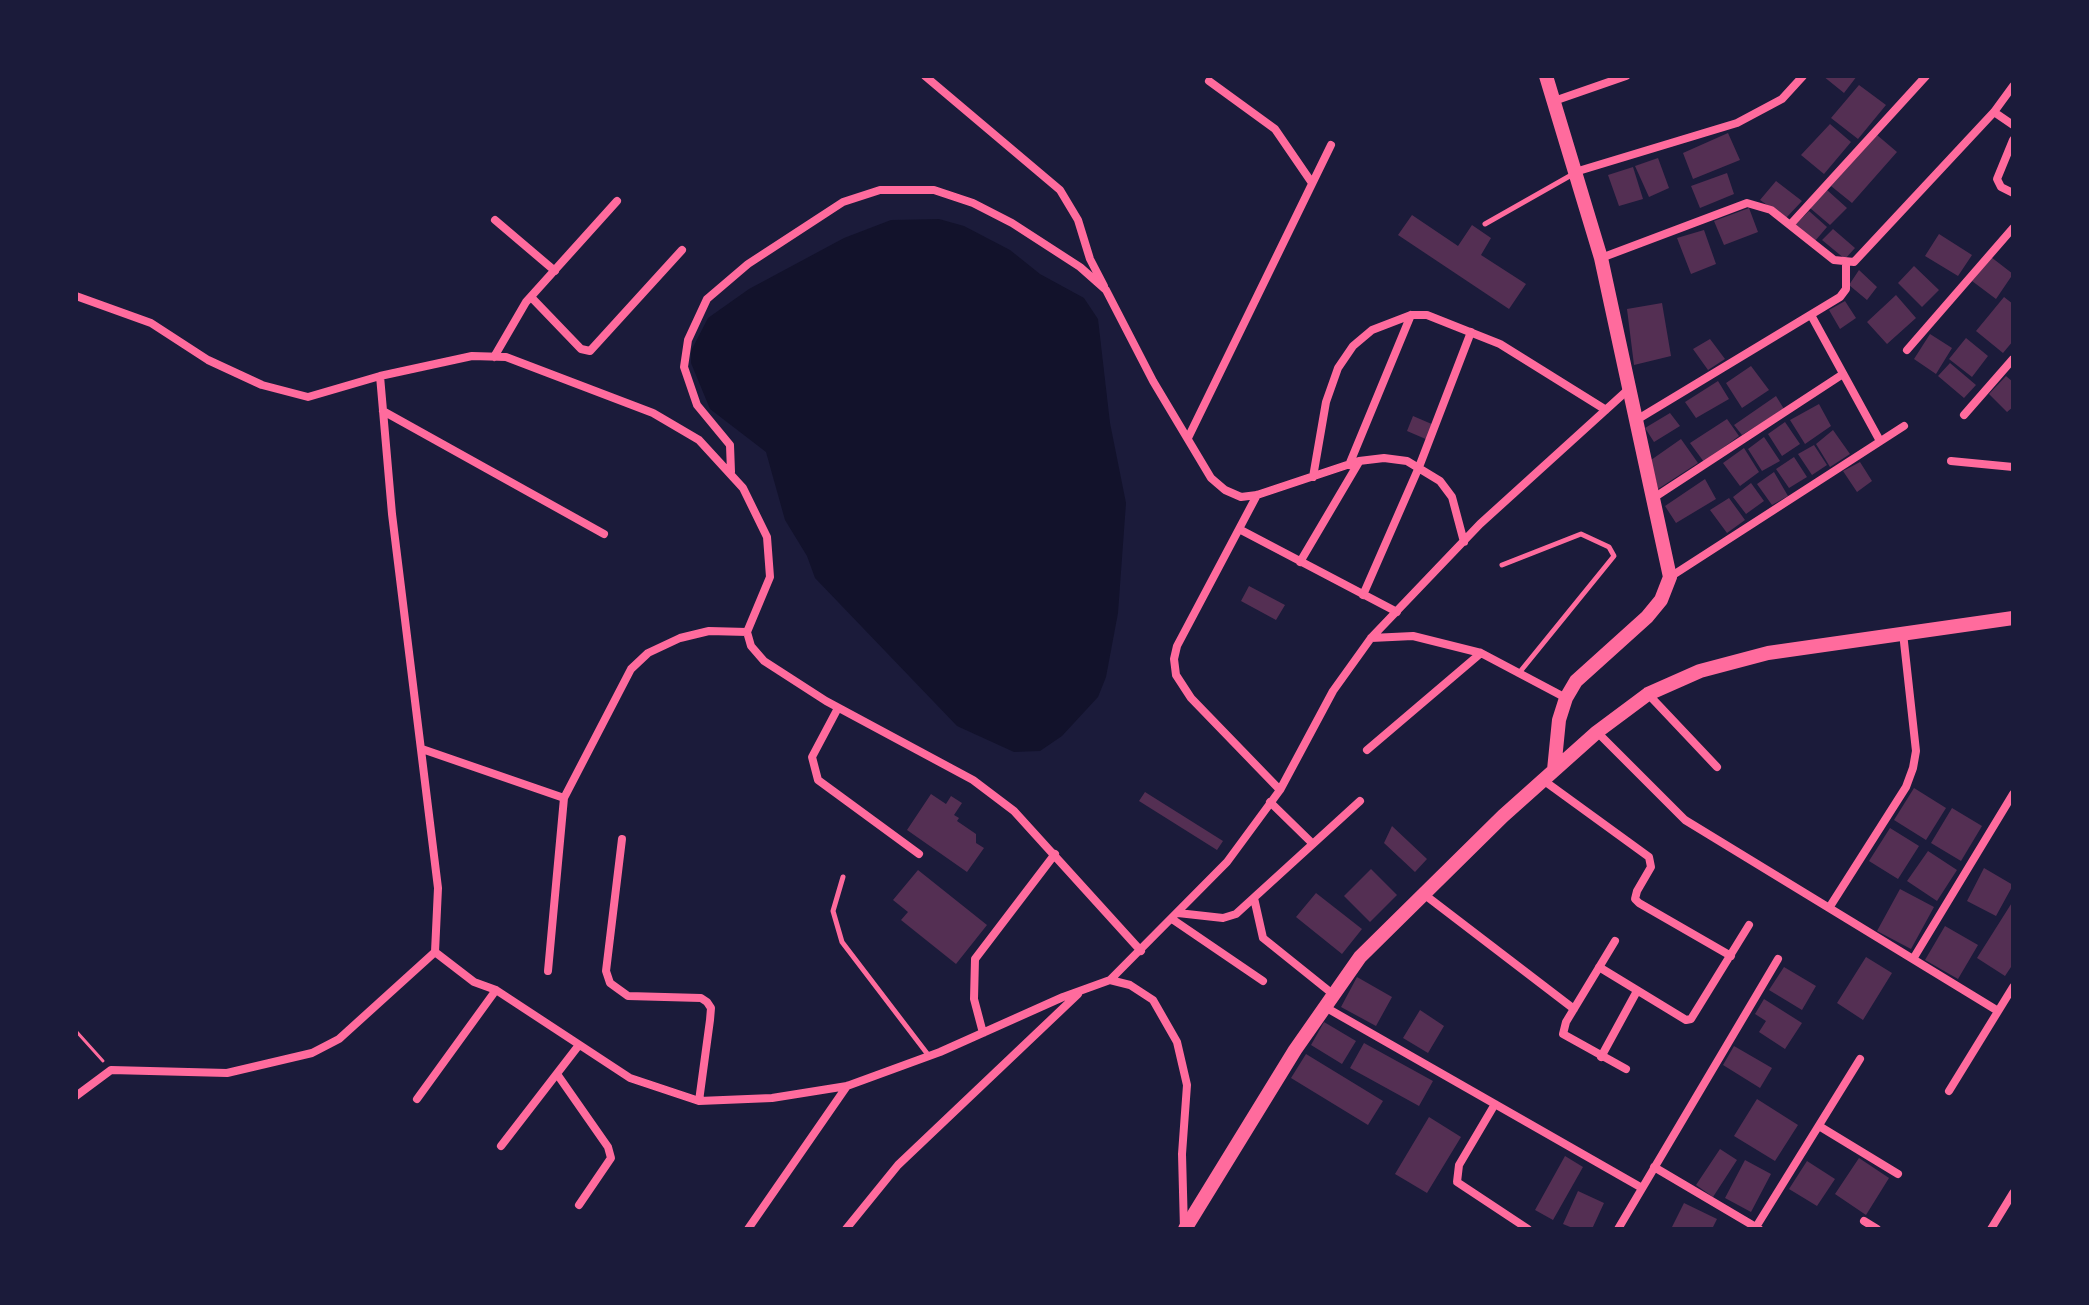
<!DOCTYPE html>
<html>
<head>
<meta charset="utf-8">
<style>
  body { margin:0 }
  #map { position:relative; width:2089px; height:1305px; overflow:hidden; background:#1b1b3a; font-family:"Fira Sans Condensed",sans-serif }
  canvas { display:block }
  .frame { position:absolute; inset:0; border:78px solid #1b1b3a; pointer-events:none }
</style>
</head>
<body>
<div id="map">
<canvas width="2089" height="1305"></canvas>
<div class="frame"></div>
</div>
<script>
const ctx = document.querySelector('canvas').getContext('2d');
ctx.lineJoin = 'round';
function fillPath(path, color) { ctx.fillStyle = color; ctx.fill(path, 'evenodd'); }
const toPath = rows => new Path2D(rows.map(r => 'M' + r).join(''));
function trace(path, color, width, dash) { ctx.strokeStyle = color; ctx.lineWidth = width; ctx.lineCap = dash ? 'butt' : 'round'; ctx.setLineDash(dash || []); ctx.stroke(path); }
fillPath(toPath([
  [939,219,964,226,1010,250,1040,274,1084,298,1098,319,1110,423,1126,503,1118,613,1106,677,1098,697,1062,736,1040,751,1014,752,957,726,815,578,807,556,785,520,766,452,710,409,691,363,691,351,708,318,749,289,844,238,891,220]
]), '#12122b');
fillPath(toPath([
  [1823,76,1857,76,1844,93],
  [1859,85,1886,105,1858,139,1831,118],
  [1830,124,1851,142,1824,174,1801,155],
  [1728,133,1740,160,1693,179,1683,153],
  [1877,135,1897,152,1852,203,1831,186],
  [1658,158,1669,188,1649,197,1635,166],
  [1633,167,1643,199,1619,206,1608,175],
  [1727,173,1734,194,1700,208,1691,186],
  [1776,181,1802,201,1786,218,1760,200],
  [1827,190,1847,208,1830,225,1810,208],
  [1749,208,1758,232,1724,245,1714,221],
  [1809,211,1827,227,1815,241,1795,225],
  [1412,215,1458,246,1472,225,1491,238,1481,255,1526,284,1509,309,1398,235],
  [1833,229,1855,248,1845,259,1822,240],
  [1704,230,1716,264,1691,274,1677,238],
  [1939,234,1972,255,1958,276,1925,256],
  [1991,257,2013,274,1996,299,1972,281],
  [1914,266,1939,290,1922,307,1898,283],
  [1859,270,1877,287,1867,300,1849,285],
  [1896,295,1916,318,1887,344,1867,322],
  [2004,297,2013,304,2013,341,2003,353,1976,331],
  [1845,301,1856,318,1840,329,1829,310],
  [1662,303,1671,356,1634,365,1627,309],
  [1930,334,1952,348,1936,374,1914,359],
  [1966,338,1988,356,1972,377,1949,359],
  [1710,339,1725,359,1708,370,1693,349],
  [1950,363,1976,385,1964,398,1938,376],
  [1751,366,1769,390,1742,408,1726,383],
  [2006,376,2013,382,2013,407,2007,412,1989,394],
  [1718,381,1729,399,1696,418,1685,402],
  [1776,396,1784,409,1742,435,1734,425],
  [1819,404,1831,426,1805,444,1790,420],
  [1670,413,1680,426,1654,442,1645,428],
  [1413,416,1434,425,1428,440,1407,431],
  [1727,419,1739,436,1704,462,1690,443],
  [1785,422,1800,444,1782,456,1768,434],
  [1833,430,1850,454,1830,467,1816,444],
  [1764,437,1780,461,1762,471,1748,449],
  [1681,439,1698,463,1658,489,1651,460],
  [1814,445,1827,465,1812,475,1798,454],
  [1744,448,1759,472,1740,486,1723,463],
  [1794,457,1807,477,1789,488,1776,469],
  [1860,462,1872,481,1857,492,1843,471],
  [1774,472,1788,496,1772,505,1757,484],
  [1705,479,1716,499,1676,523,1665,506],
  [1751,483,1764,501,1746,514,1733,497],
  [1729,498,1745,520,1727,533,1710,510],
  [1249,586,1285,605,1276,620,1241,601],
  [1914,788,1946,808,1926,840,1894,820],
  [1145,792,1223,841,1217,850,1139,801],
  [931,794,946,804,951,796,962,803,954,815,959,818,957,821,976,834,976,843,984,848,967,872,907,830],
  [1952,808,1982,826,1961,861,1931,843],
  [1392,826,1427,859,1415,872,1384,843],
  [1890,828,1919,846,1898,879,1869,861],
  [1928,851,1957,870,1937,901,1907,881],
  [1984,868,2013,885,1996,916,1967,901],
  [1371,869,1397,895,1370,922,1344,896],
  [918,870,987,925,956,964,901,920,908,912,893,900],
  [1900,889,1934,907,1911,949,1877,931],
  [1316,893,1362,929,1342,954,1296,917],
  [2013,901,2013,964,2005,976,1977,958],
  [1945,926,1978,945,1958,979,1925,960],
  [1866,957,1892,973,1863,1020,1837,1003],
  [1784,967,1816,986,1802,1010,1769,990],
  [1357,977,1392,997,1376,1026,1341,1007],
  [1764,999,1802,1023,1785,1049,1759,1032,1766,1021,1755,1014],
  [1420,1010,1444,1026,1428,1053,1403,1038],
  [1324,1022,1356,1041,1342,1064,1311,1045],
  [1364,1043,1433,1081,1419,1106,1350,1068],
  [1734,1046,1772,1068,1760,1088,1723,1065],
  [1306,1054,1383,1101,1368,1125,1291,1078],
  [1757,1099,1798,1125,1775,1161,1734,1136],
  [1429,1117,1461,1137,1427,1193,1395,1174],
  [1720,1149,1737,1160,1713,1197,1696,1185],
  [1565,1156,1583,1167,1553,1220,1535,1210],
  [1859,1158,1889,1178,1866,1215,1835,1194],
  [1745,1160,1771,1174,1751,1212,1725,1198],
  [1807,1161,1835,1179,1817,1206,1789,1189],
  [1578,1191,1604,1203,1592,1229,1575,1229,1563,1224],
  [1684,1203,1717,1219,1712,1229,1671,1229]
]), '#542f53');
trace(toPath([
  [76,1031,103,1061]
]), '#ff6b9d', 3);
trace(toPath([
  [1485,224,1575,173],
  [1502,565,1581,534,1609,547,1614,556,1519,673],
  [843,877,833,911,842,942,929,1056]
]), '#ff6b9d', 5);
trace(toPath([
  [925,76,1060,190,1078,220,1090,259,1104,286],
  [1209,81,1275,129,1312,183],
  [1554,101,1626,76],
  [1994,112,2013,125],
  [2013,140,1997,179,2001,187,2013,193],
  [1575,172,1737,123,1782,99,1803,76],
  [495,220,555,271],
  [1790,225,1926,76],
  [1601,258,1747,203,1771,210,1834,260,1854,262,1994,112,2013,86],
  [76,296,151,323,208,360,262,385,308,397,380,376,472,356,506,357,653,413,699,440,743,488,767,537,770,577,747,632,751,646,764,661,826,701,973,780,1014,811,1141,951],
  [531,297,581,349,590,351,682,250],
  [1811,315,1880,441],
  [1907,350,2013,228],
  [494,357,526,302,617,201],
  [380,376,392,514,438,888,435,952,474,982,496,990,630,1078,699,1101,772,1098,847,1086,940,1052,1063,997,1110,980,1130,985,1153,1000,1177,1042,1187,1085,1182,1154,1184,1229],
  [383,411,604,534],
  [1964,415,2013,359],
  [1638,419,1840,297,1846,289,1846,264],
  [1188,438,1331,145],
  [1951,461,2013,467],
  [1349,465,1411,315],
  [731,472,730,445,697,405,684,367,688,340,707,299,748,264,843,202,880,190,934,190,973,203,1012,223,1080,267,1106,290,1153,381,1211,478,1225,490,1241,497,1257,495,1359,461,1384,458,1407,461,1440,481,1452,497,1464,542],
  [1313,477,1326,402,1338,368,1353,346,1372,330,1411,315,1427,315,1500,344,1606,410],
  [1257,495,1177,646,1174,659,1176,675,1191,698,1280,790],
  [1655,497,1843,374],
  [1239,529,1397,612],
  [1300,562,1359,462],
  [1670,577,1904,426],
  [1363,595,1419,467,1471,332],
  [1371,638,1413,636,1481,653,1566,698],
  [1648,694,1717,767],
  [838,708,812,757,818,780,919,854],
  [1597,732,1685,820,1998,1011],
  [422,749,564,798],
  [1367,750,1481,653],
  [1543,780,1649,857,1651,867,1637,891,1635,899,1639,903,1731,956],
  [1270,802,1313,844],
  [622,839,606,971,610,983,628,996,701,998,707,1002,711,1008,710,1020,699,1101],
  [1425,895,1574,1009],
  [1254,898,1263,938,1334,995],
  [1829,908,1906,787,1913,768,1916,751,1903,633],
  [1178,913,1223,918,1236,914,1360,801],
  [1172,919,1263,981],
  [1615,941,1566,1022,1563,1034,1626,1069],
  [1913,959,2013,794],
  [1599,967,1686,1020,1691,1019,1749,925],
  [548,971,564,798,631,669,648,653,680,638,709,631,747,632],
  [1110,980,1227,862,1280,790,1333,691,1371,638,1480,524,1631,387],
  [1325,1007,1642,1188],
  [983,1033,974,999,975,959,1055,854],
  [1601,1057,1637,991],
  [557,1074,608,1147,611,1158,579,1205],
  [1949,1091,2013,987],
  [76,1096,111,1070,227,1073,312,1053,339,1039,435,952],
  [417,1099,496,990],
  [1495,1104,1459,1165,1457,1182,1528,1229],
  [1819,1126,1898,1174],
  [501,1146,579,1045],
  [1654,1167,1759,1229],
  [1864,1221,1877,1229],
  [1756,1227,1860,1059],
  [748,1229,847,1086],
  [846,1229,898,1165,1078,994],
  [1618,1229,1778,959],
  [1991,1229,2013,1193]
]), '#ff6b9d', 8);
trace(toPath([
  [1546,76,1601,258,1670,577,1661,600,1647,617,1576,681,1566,698,1559,720,1554,770],
  [1185,1229,1295,1050,1360,957,1503,816,1597,732,1648,694,1700,671,1768,653,2013,618]
]), '#ff6b9d', 14);
</script>
</body>
</html>
